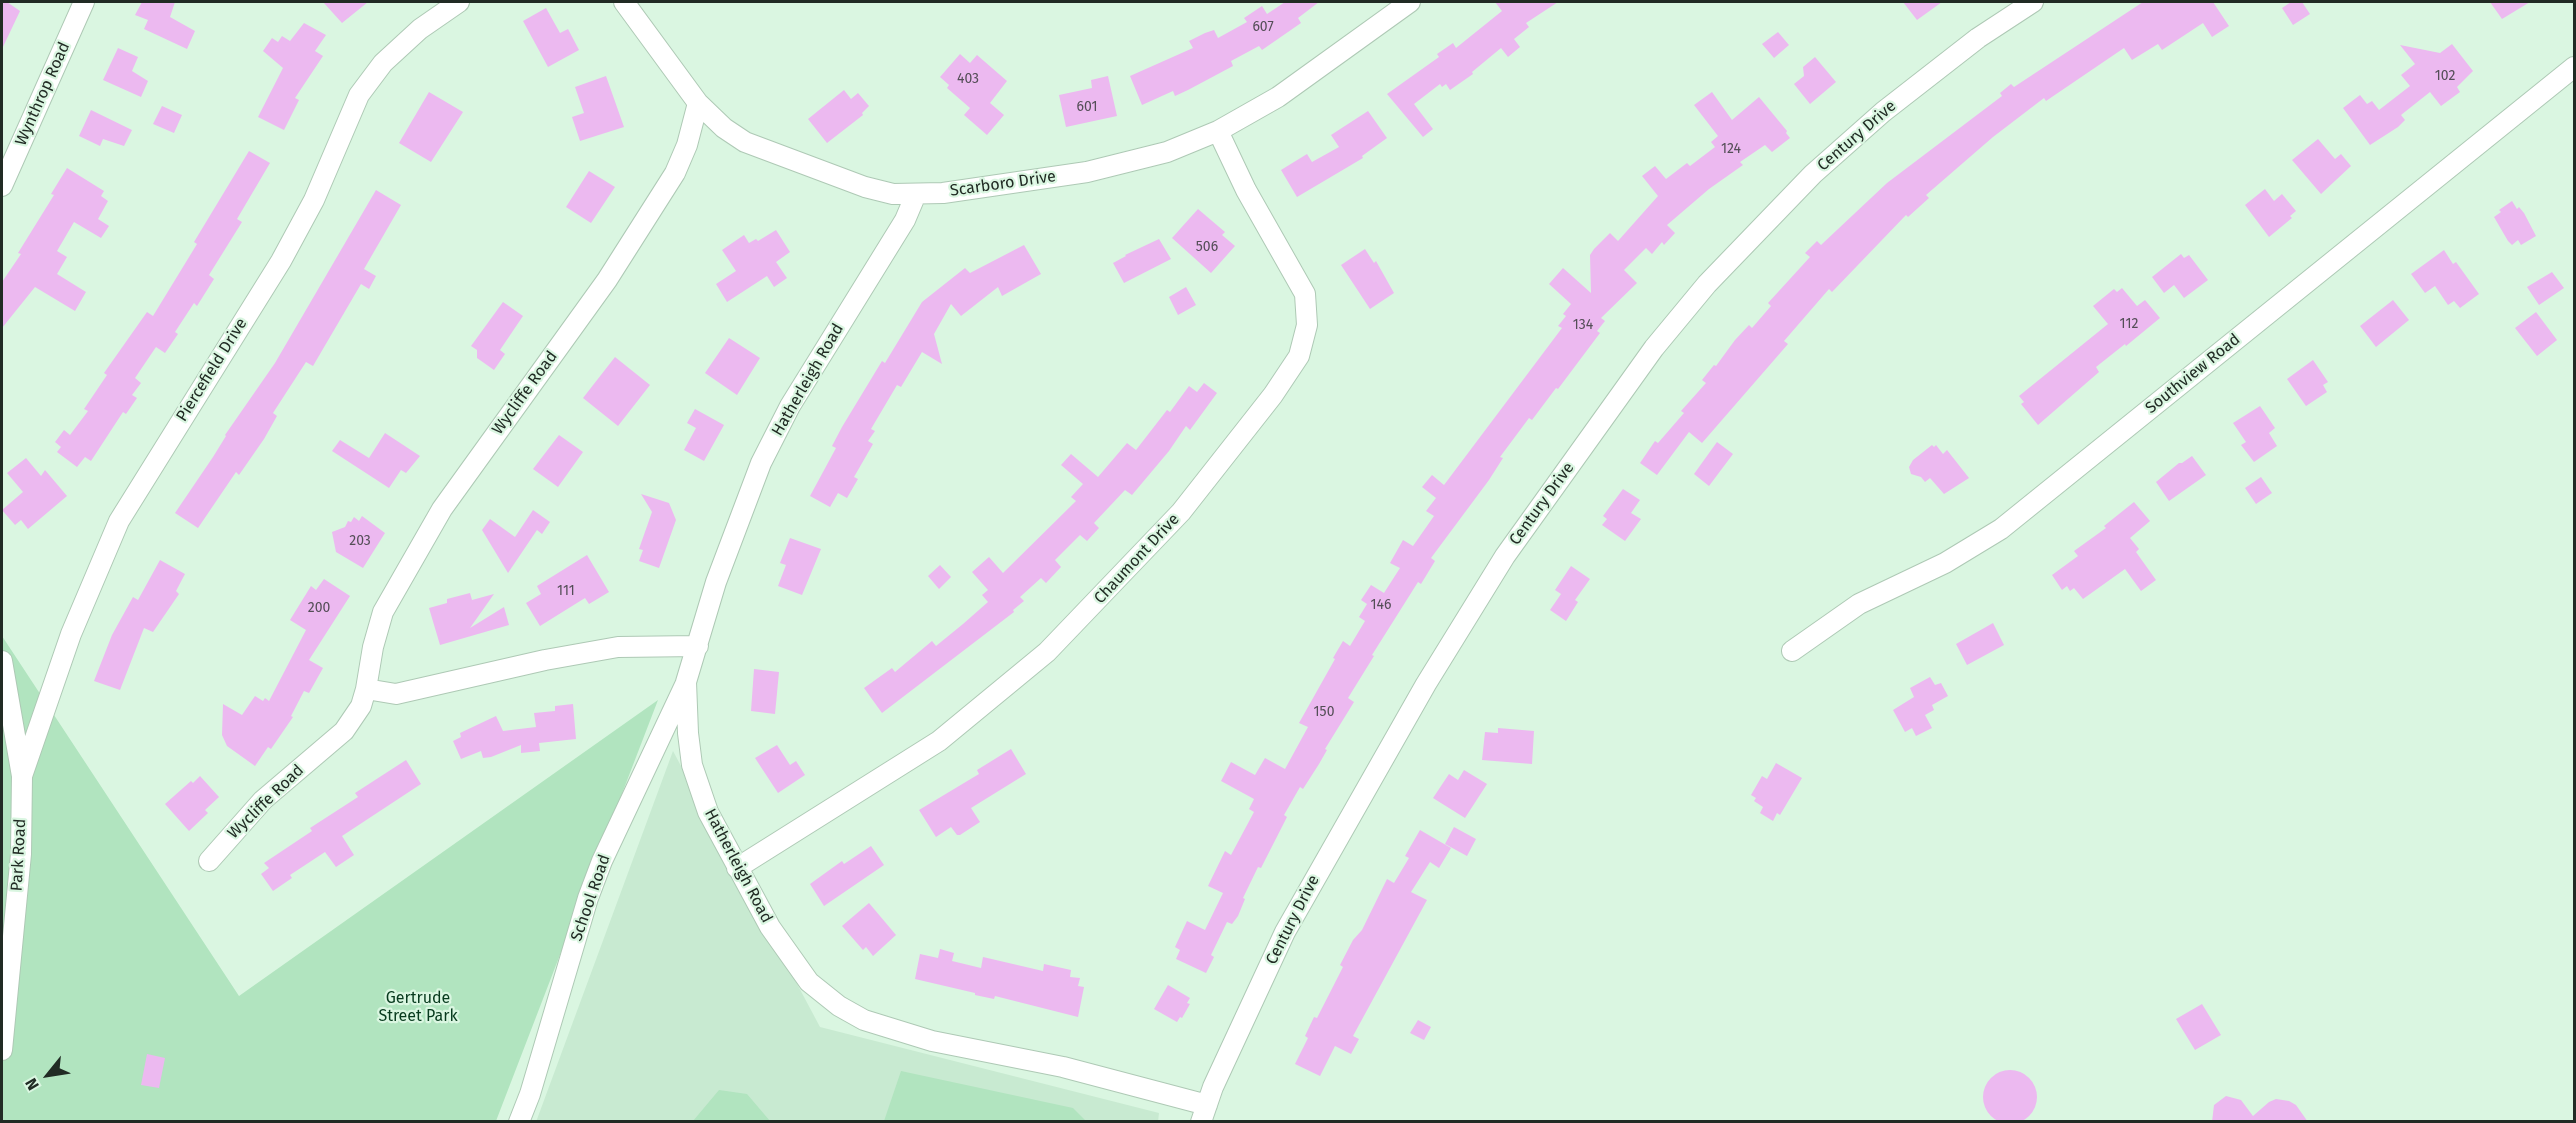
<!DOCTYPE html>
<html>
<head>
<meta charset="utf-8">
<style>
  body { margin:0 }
  #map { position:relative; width:2576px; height:1123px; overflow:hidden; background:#daf6e1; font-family:"Fira Sans",sans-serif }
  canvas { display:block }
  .frame { position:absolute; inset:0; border:3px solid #212b24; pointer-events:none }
  .north { position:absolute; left:18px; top:1045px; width:60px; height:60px; -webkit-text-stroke:4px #daf6e1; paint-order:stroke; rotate:240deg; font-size:16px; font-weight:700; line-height:24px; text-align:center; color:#212b24 }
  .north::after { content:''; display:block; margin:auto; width:21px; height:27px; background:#212b24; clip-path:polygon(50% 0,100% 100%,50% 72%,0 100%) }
</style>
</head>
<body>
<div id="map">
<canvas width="2576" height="1123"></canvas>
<div class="frame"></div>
<div class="north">N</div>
</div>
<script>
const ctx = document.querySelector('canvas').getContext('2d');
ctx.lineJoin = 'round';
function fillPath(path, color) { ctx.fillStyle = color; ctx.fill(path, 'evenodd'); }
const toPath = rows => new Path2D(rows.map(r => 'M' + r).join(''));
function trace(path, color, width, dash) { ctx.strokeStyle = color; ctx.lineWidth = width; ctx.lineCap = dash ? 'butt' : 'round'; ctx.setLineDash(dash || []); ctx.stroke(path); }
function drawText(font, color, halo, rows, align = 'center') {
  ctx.font = font + ' "Fira Sans",sans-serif'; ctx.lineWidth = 4.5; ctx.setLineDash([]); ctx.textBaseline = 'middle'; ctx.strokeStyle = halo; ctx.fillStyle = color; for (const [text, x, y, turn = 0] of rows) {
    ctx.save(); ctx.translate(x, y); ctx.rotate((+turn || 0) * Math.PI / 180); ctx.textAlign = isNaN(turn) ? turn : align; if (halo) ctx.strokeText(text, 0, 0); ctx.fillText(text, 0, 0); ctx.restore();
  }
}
fillPath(toPath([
  [673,751,820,1027,1159,1113,1158,1122,536,1122]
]), '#c8ead1');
fillPath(toPath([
  [2,636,239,996,658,700,496,1121,2,1121],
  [901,1071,1073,1108,1086,1121,884,1121],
  [719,1090,747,1094,770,1121,693,1121]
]), '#b1e4bf');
fillPath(toPath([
  [2,2,7,2,20,11,2,49],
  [142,2,175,2,170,17,195,31,187,49,144,29,148,20,135,15],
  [323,2,368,2,342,23],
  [1285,2,1319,2,1298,18,1301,23,1262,50,1259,46,1231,61,1233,66,1188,90,1175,96,1173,91,1142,105,1130,76,1193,48,1189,41,1205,33,1214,30,1218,38,1247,22,1244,18,1262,6,1267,14],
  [1495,2,1558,2,1526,23,1529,27,1514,39,1520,47,1508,57,1501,48,1472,72,1473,74,1450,90,1446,84,1442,87,1440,84,1414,104,1433,129,1423,137,1387,94,1439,57,1437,54,1453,43,1456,48,1502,11],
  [1903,2,1942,2,1917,20],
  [2143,2,2213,2,2229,26,2212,37,2203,23,2162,50,2158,44,2132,60,2124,48,2046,101,2044,98,1993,137,1926,195,1929,198,1908,217,1906,215,1832,292,1829,289,1784,341,1788,344,1702,443,1689,432,1657,475,1640,463,1655,441,1658,443,1684,413,1681,411,1706,383,1702,380,1714,365,1716,366,1735,340,1749,325,1752,328,1771,306,1768,303,1810,257,1805,253,1817,241,1821,245,1887,183,2002,96,2000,93,2011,84,2014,87],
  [2291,2,2302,2,2310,14,2293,25,2282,8],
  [2490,2,2530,2,2502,19],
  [546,8,560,33,568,29,579,50,548,67,523,21],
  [304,23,326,35,315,51,323,56,295,98,299,100,284,130,258,117,283,68,263,51,272,38,278,42,282,36,290,41],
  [1778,32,1789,45,1774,58,1762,44],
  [2452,44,2473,71,2457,87,2460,92,2441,106,2430,92,2401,115,2405,120,2398,127,2370,145,2343,108,2360,95,2367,104,2372,101,2379,110,2410,86,2401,75,2415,64,2400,45,2440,53],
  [118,48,138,57,132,71,148,81,141,97,103,80],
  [960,54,970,63,977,55,1007,81,990,103,1004,115,987,135,964,115,970,108,947,88,949,85,940,77],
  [1815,57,1836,82,1810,104,1794,84,1804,76,1803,67],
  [606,76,624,127,580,141,572,117,584,113,575,87],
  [1108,76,1117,116,1066,127,1059,95,1092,88,1091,80],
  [844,90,851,99,858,93,869,106,862,113,863,115,827,143,808,119],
  [429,92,463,112,431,162,399,143],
  [1712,92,1732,120,1759,97,1787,131,1786,133,1790,138,1772,152,1765,145,1740,162,1743,165,1709,189,1667,225,1675,233,1664,245,1662,242,1652,254,1646,248,1624,270,1637,283,1601,318,1605,321,1597,331,1600,333,1558,389,1556,388,1532,420,1529,418,1500,457,1503,458,1489,480,1431,558,1435,561,1421,584,1418,582,1372,655,1374,656,1348,698,1354,702,1325,749,1327,750,1319,764,1303,789,1300,787,1284,815,1287,817,1261,868,1258,867,1243,898,1245,899,1238,916,1232,924,1227,922,1211,955,1214,957,1206,973,1176,959,1180,950,1175,947,1187,921,1205,930,1223,893,1208,886,1225,851,1231,855,1254,812,1249,809,1254,799,1221,781,1231,762,1255,775,1265,758,1285,769,1308,727,1299,723,1335,659,1333,658,1343,641,1350,646,1365,621,1359,617,1367,604,1361,600,1371,585,1384,593,1400,568,1390,563,1403,540,1413,546,1434,516,1426,511,1436,498,1422,487,1432,475,1444,485,1562,328,1558,326,1566,316,1563,314,1571,304,1549,284,1563,268,1591,293,1590,255,1594,249,1610,233,1618,241,1658,196,1642,176,1655,166,1666,179,1687,163,1690,166,1715,147,1711,142,1718,136,1694,105],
  [162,106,182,115,174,133,153,124],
  [91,110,132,130,124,146,103,139,100,146,79,136],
  [1368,111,1387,138,1362,156,1363,158,1297,197,1281,170,1307,154,1312,162,1339,147,1331,135],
  [2318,139,2335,159,2341,154,2351,166,2321,194,2292,160],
  [249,151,270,163,237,219,242,222,209,275,214,279,197,306,194,303,175,332,178,334,165,353,156,347,135,378,141,383,132,395,137,398,126,414,123,412,91,461,85,457,77,467,57,452,61,447,55,442,64,430,70,435,88,411,84,409,107,375,104,373,147,312,153,316,197,244,194,242],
  [67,168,104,191,101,196,108,201,98,219,109,226,101,238,74,222,57,251,67,257,57,274,86,292,75,311,35,287,2,328,2,282,21,254,18,253,54,195,51,194],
  [589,171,615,187,591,223,566,207],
  [2265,189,2274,201,2282,194,2296,211,2290,216,2292,218,2269,237,2245,205],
  [376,190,401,205,364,269,376,276,369,289,361,284,313,366,306,362,273,413,277,416,264,439,239,475,236,472,198,528,175,513,213,457,226,436,225,435,275,363],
  [2512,201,2517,209,2519,207,2524,213,2536,236,2521,245,2518,240,2512,245,2508,241,2494,217,2501,212,2499,210],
  [1198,209,1225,232,1222,235,1235,246,1211,273,1172,238],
  [776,230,790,252,776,262,787,278,774,287,767,276,727,302,716,284,736,271,722,250,744,235,749,243,756,239,758,241],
  [1159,239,1171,259,1124,283,1113,263,1126,256,1125,255],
  [1024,245,1041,274,1002,296,998,287,961,316,951,304,934,334,942,364,922,352,901,387,897,385,871,429,875,431,868,441,873,444,854,477,858,479,847,498,838,493,830,507,810,496,836,448,832,446,842,427,882,361,885,363,922,302,965,268,970,273],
  [1365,249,1374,263,1376,261,1394,293,1370,309,1341,265],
  [2444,250,2453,264,2456,262,2479,294,2460,308,2454,301,2448,305,2435,286,2425,293,2411,274],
  [2181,254,2184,258,2189,255,2208,280,2184,298,2174,285,2164,293,2152,277],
  [2552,272,2564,288,2539,305,2527,287],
  [1186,287,1196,305,1178,315,1169,297],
  [2122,288,2137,306,2145,300,2160,318,2126,346,2125,344,2096,367,2099,372,2038,425,2021,404,2024,402,2019,396,2108,324,2093,306,2114,289,2117,292],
  [2393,300,2409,320,2376,347,2360,326],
  [503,302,523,316,500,350,505,354,494,370,477,358,477,350,471,346],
  [2536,312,2557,340,2537,356,2515,328],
  [729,338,760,358,737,395,705,373],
  [615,357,650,385,618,426,583,398],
  [2313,360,2328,382,2323,385,2327,392,2306,406,2287,379],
  [1204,383,1217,393,1190,430,1186,426,1169,451,1132,495,1125,490,1094,523,1099,528,1087,541,1080,535,1055,560,1061,567,1046,583,1041,578,1020,597,1024,601,1013,610,1014,612,882,713,864,688,892,668,895,672,932,641,936,646,963,624,988,602,982,595,988,590,972,572,989,557,1003,573,1076,501,1071,497,1083,484,1061,465,1071,454,1098,477,1127,443,1136,450,1167,410,1170,412,1189,386,1197,392],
  [2260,406,2275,428,2269,433,2277,446,2254,462,2241,445,2246,442,2233,423],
  [695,409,724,425,704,461,684,450,696,428,687,423],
  [385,433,420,456,406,473,401,470,389,488,332,451,340,440,369,458],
  [559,435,583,452,558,487,533,469],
  [1717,442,1733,454,1709,486,1694,474],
  [1932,445,1934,447,1936,445,1943,454,1947,450,1969,478,1944,494,1930,478,1925,482,1921,477,1911,474,1909,467,1913,460],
  [2192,456,2206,475,2169,501,2156,482,2179,463,2182,463],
  [26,458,41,476,45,470,67,496,28,529,21,520,15,525,2,510,23,492,7,473],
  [2261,477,2272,493,2256,504,2245,488],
  [1623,489,1640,500,1631,513,1641,519,1625,541,1602,525,1607,519,1603,516],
  [641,494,669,503,676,520,659,568,639,561,643,550,639,549,652,512],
  [2134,502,2150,521,2130,538,2139,549,2136,552,2156,580,2141,591,2125,569,2083,599,2074,588,2070,591,2067,586,2062,590,2052,575,2078,556,2074,551,2106,528,2104,526],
  [533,510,550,522,542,534,537,530,508,573,482,530,490,519,515,537],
  [362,516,385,533,363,568,336,552,332,532,345,527,348,521,351,522,354,517,359,521],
  [790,538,821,549,802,595,778,586,786,565,780,563],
  [587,555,609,592,589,604,585,598,540,626,526,603,541,594,537,586],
  [160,560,185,574,176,591,179,594,153,632,144,628,120,690,94,681,112,635,133,597,138,600],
  [940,565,951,577,939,589,928,576],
  [1571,566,1590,579,1575,600,1578,602,1566,621,1550,610,1561,594,1555,590],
  [324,579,350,596,309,660,323,668,309,693,304,691,291,716,293,717,271,749,268,747,255,766,227,746,222,735,223,704,242,715,255,696,263,701,265,698,269,701,306,630,290,620,311,586,316,590],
  [470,593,472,600,494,594,470,628,504,607,509,625,440,645,429,608,447,603,447,599],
  [1993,623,2004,645,1967,665,1956,644],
  [754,669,779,672,775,714,751,711],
  [1930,677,1935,685,1941,683,1948,696,1932,705,1934,710,1925,715,1932,728,1916,736,1912,728,1905,732,1893,710,1914,697,1910,688],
  [573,704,576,739,539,743,540,751,521,753,521,745,491,757,483,758,481,751,461,759,453,741,461,737,460,733,496,716,503,731,536,727,534,713,555,711,555,706],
  [1498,728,1534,731,1532,764,1482,760,1485,732,1498,733],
  [777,745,790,765,796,761,805,775,778,793,755,758],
  [1011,749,1026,774,971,808,980,822,960,835,957,835,951,827,936,837,919,810,979,774,977,770],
  [406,760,421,784,342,836,354,855,336,867,325,852,290,875,292,878,273,891,261,874,269,868,264,863,312,831,310,828,358,797,355,793],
  [1776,763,1802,778,1780,815,1777,813,1773,821,1760,813,1763,807,1754,801,1756,798,1751,795,1762,776,1767,779],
  [1464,770,1487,784,1465,818,1433,798,1449,774,1458,780],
  [200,776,219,797,205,810,208,813,189,831,165,804,191,781,193,783],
  [1454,827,1476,839,1467,856,1445,844],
  [1420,830,1451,848,1439,868,1430,862,1411,892,1427,900,1353,1036,1359,1039,1351,1054,1335,1046,1320,1076,1295,1064,1308,1038,1305,1036,1314,1017,1317,1018,1343,967,1340,965,1353,940,1362,930,1387,879,1394,883,1409,858,1405,856],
  [871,846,884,865,824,906,810,884,842,861,844,864],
  [869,903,896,935,873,956,866,947,863,950,842,926],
  [940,949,954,953,952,961,981,968,983,957,1043,971,1044,964,1071,970,1070,977,1080,978,1078,986,1084,987,1078,1017,995,996,994,999,975,995,975,993,915,979,920,954,938,958],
  [1168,985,1190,998,1187,1003,1190,1004,1182,1018,1180,1017,1177,1022,1154,1009],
  [2202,1004,2221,1035,2195,1050,2176,1019],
  [1418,1020,1431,1027,1424,1040,1410,1033],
  [147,1054,165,1058,159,1088,141,1085],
  '1983 1097a27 27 0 1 1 54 0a27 27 0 1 1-54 0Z',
  [2226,1096,2241,1100,2253,1116,2269,1102,2276,1099,2289,1101,2296,1105,2308,1122,2212,1122,2214,1105]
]), '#ecb9f0');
const minor = toPath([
  [624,2,698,103,724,128,745,142,865,187,893,194,943,193,1087,172,1167,152,1218,131,1278,97,1410,2],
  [2,186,84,2],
  [916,194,905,220,790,406,761,463,716,582,686,682,688,733,692,765,708,812,770,927,809,982,839,1006,864,1020,932,1041,1063,1067,1207,1105],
  [1792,651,1859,604,1945,563,2001,529,2574,67],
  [2,661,22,776,21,854,2,1050],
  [366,689,396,694,545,660,618,647,698,646],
  [22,776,71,634,119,521,281,261,314,200,359,95,383,63,420,29,459,2],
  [209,861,263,800,344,731,361,706,366,689,373,647,383,612,442,509,607,280,675,173,687,145,698,103],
  [737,868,939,741,1047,652,1181,512,1273,395,1299,356,1307,325,1305,294,1246,190,1218,131],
  [519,1122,530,1094,588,898,602,861,685,685],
  [1201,1122,1213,1087,1285,932,1426,684,1505,556,1654,348,1707,284,1813,174,1883,112,1978,38,2033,2]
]);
trace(minor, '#aec9b5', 22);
trace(minor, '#fff', 20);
drawText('14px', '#544e57', null, [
  ["607",1263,27],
  ["102",2445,76],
  ["403",968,79],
  ["601",1087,107],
  ["124",1731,149],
  ["506",1207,247],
  ["112",2129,324],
  ["134",1583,325],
  ["203",360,541],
  ["111",566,591],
  ["146",1381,605],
  ["200",319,608],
  ["150",1324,712]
]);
drawText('16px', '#212b24', '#daf6e1', [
  ["Wynthrop Road",43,94,-66],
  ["Century Drive",1857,136,-41],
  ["Scarboro Drive",1003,184,-8],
  ["Piercefield Drive",212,370,-58],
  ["Southview Road",2193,374,-39],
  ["Hatherleigh Road",808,380,-60],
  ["Wycliffe Road",525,393,-54],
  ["Century Drive",1542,504,-54],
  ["Chaumont Drive",1137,559,-47],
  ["Wycliffe Road",266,802,-44],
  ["Park Road",19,855,-87],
  ["Hatherleigh Road",738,866,62],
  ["School Road",591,898,-71],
  ["Century Drive",1293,920,-63]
]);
drawText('16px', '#073a1d', '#daf6e1', [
  ["Gertrude",418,999],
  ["Street Park",418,1017]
]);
</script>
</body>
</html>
